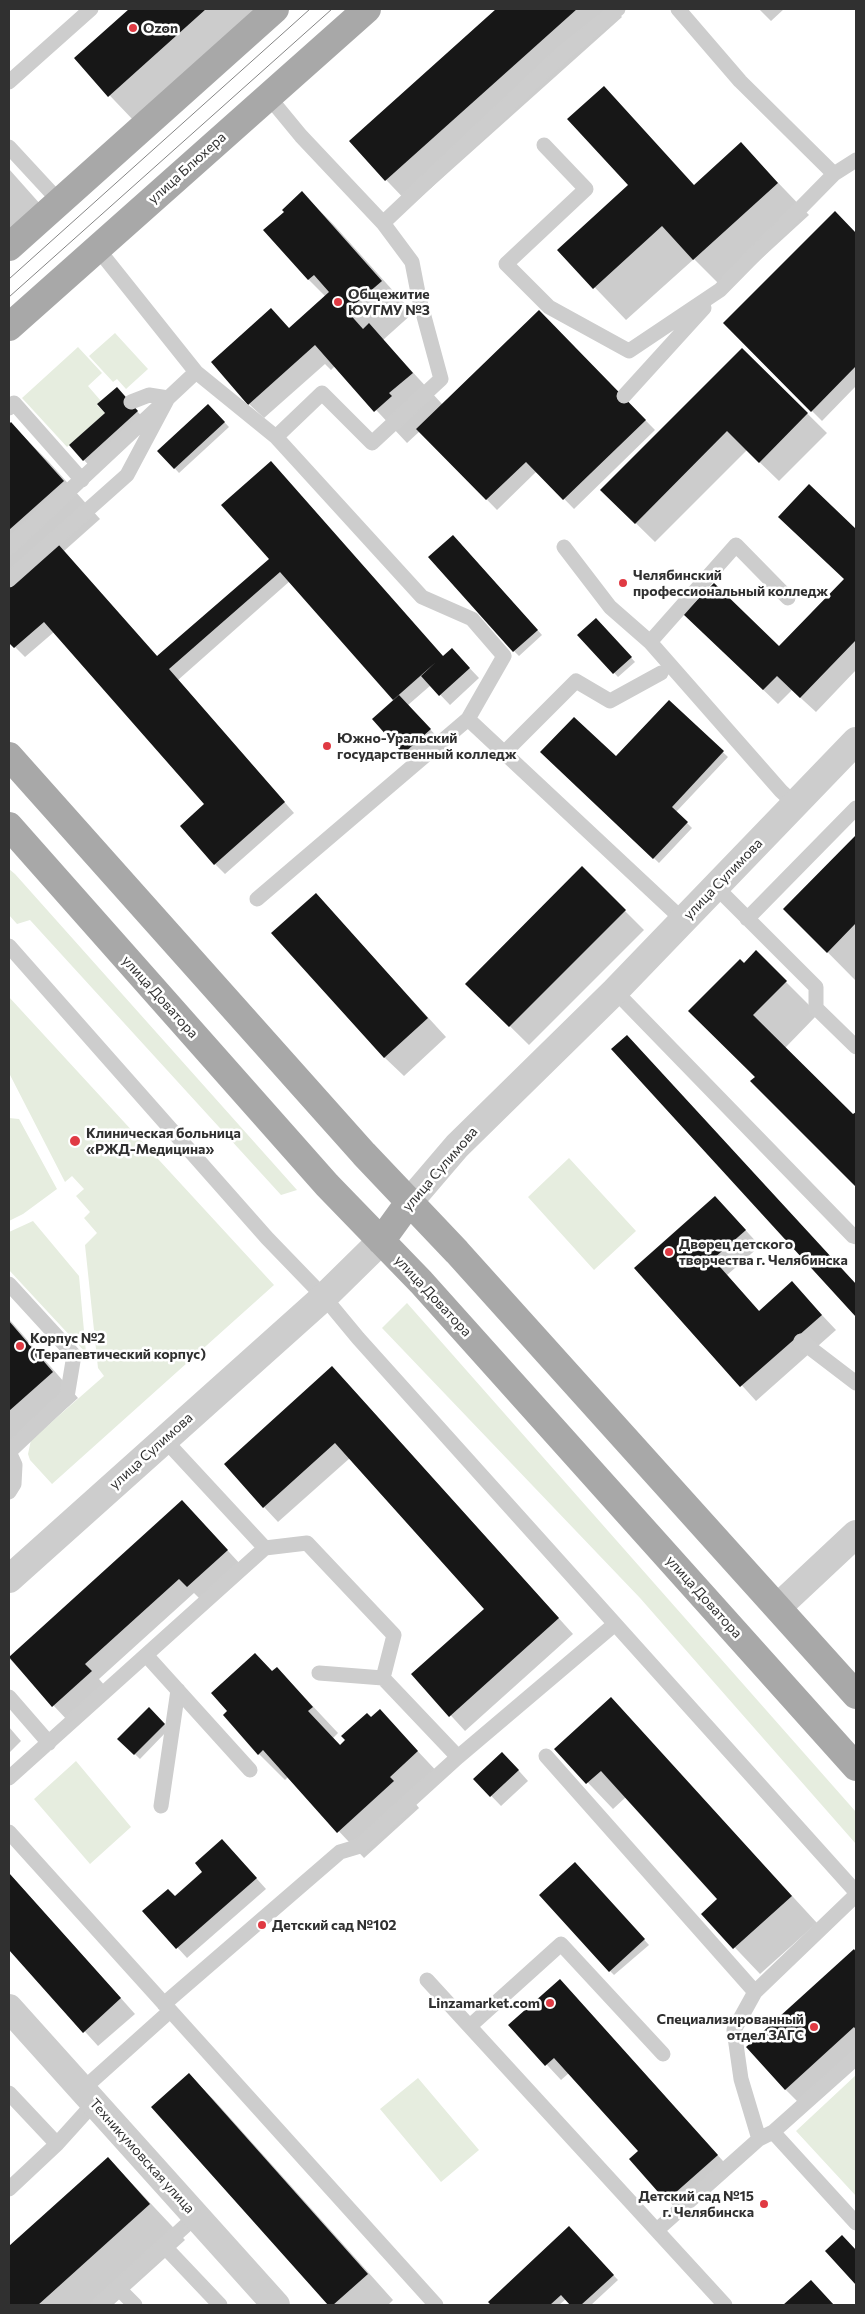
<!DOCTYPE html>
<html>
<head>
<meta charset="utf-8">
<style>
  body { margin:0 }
  #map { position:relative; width:865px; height:2314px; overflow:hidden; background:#fff; font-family:Commissioner,sans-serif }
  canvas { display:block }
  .frame { position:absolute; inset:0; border:10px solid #303030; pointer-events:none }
</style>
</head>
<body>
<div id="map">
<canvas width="865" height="2314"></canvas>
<div class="frame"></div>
</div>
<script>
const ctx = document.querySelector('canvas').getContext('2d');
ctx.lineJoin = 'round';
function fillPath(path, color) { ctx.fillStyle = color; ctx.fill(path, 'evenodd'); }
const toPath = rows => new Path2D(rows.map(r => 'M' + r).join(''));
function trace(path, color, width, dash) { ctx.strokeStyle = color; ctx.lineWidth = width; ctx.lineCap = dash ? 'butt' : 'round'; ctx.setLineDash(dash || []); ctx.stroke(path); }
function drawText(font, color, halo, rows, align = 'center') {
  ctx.font = font + ' Commissioner,sans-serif'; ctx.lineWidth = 5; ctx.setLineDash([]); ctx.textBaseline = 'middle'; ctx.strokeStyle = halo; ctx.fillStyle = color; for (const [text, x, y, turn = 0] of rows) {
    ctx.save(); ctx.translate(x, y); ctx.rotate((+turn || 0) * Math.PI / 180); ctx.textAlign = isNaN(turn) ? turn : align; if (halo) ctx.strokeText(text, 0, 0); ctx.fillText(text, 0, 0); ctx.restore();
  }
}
fillPath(toPath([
  [115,333,148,369,126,389,117,379,113,382,89,356],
  [78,347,102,373,88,386,101,401,97,405,105,413,67,447,22,398],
  [9,869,15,874,297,1190,281,1195,30,920,17,924,9,915],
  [9,997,274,1285,52,1484,30,1460,28,1454,31,1440,104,1376,98,1368,85,1245,97,1233,84,1218,90,1212,76,1196,84,1189,72,1176,65,1182,9,1073],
  [9,1118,19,1119,57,1189,23,1214,9,1221],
  [569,1158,636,1231,594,1270,528,1197],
  [33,1221,79,1276,86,1353,9,1270,9,1232],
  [407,1303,856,1812,856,1844,640,1598,382,1328],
  [76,1761,131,1827,90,1864,34,1799],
  [856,2075,856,2196,796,2131],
  [418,2078,479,2150,441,2182,380,2109]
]), '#e6eddf');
fillPath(toPath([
  [131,9,261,9,135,122,75,59],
  [498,9,615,9,622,17,411,206,350,142],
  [759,9,784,9,771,21],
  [741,144,809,215,726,291,694,259,626,320,559,250,630,185,694,186],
  [9,169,41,205,9,234],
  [302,193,334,225,413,313,383,340,443,405,539,312,655,430,574,509,537,471,497,510,420,431,407,443,335,366,331,370,325,364,264,418,249,404,290,329,326,297,308,279,285,213],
  [835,213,856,234,856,386,822,421,724,323],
  [742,349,827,433,779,481,747,450,655,542,602,490],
  [126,399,147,422,93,470,84,460,107,413],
  [208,405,229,427,179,473,159,451],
  [11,424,48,461,100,519,64,551,158,657,270,559,444,657,462,660,479,678,450,705,431,685,408,705,440,740,414,763,404,753,374,719,395,700,290,581,178,680,294,813,225,874,215,864,206,805,54,632,25,657,9,641,9,426],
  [810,486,856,531,856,670,816,712,792,690,778,704,700,629,779,648,845,579],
  [458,541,542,635,519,656,514,651],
  [601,624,635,662,618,677,579,635],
  [670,702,728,757,676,812,692,828,659,863,542,752,617,758],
  [856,837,856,981,785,909],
  [582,868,644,930,529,1045,467,984],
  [316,895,446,1037,404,1076,384,1057],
  [756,952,818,1014,785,1048,853,1115,856,1114,856,1185,752,1081,757,1077,744,965],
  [730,1213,760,1246,727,1275,760,1312,792,1283,836,1330,756,1401,636,1268],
  [9,1319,78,1398,9,1460],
  [347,1383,573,1634,465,1731,413,1674,486,1609,350,1458,278,1522,264,1507],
  [182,1501,242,1566,202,1601,194,1593,99,1679,106,1687,68,1721,9,1658],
  [277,1668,338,1733,333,1738,341,1746,380,1711,443,1778,415,1803,419,1808,364,1858,288,1777,285,1780,259,1754,273,1672],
  [611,1699,817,1923,760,1974,703,1914,719,1899,626,1797,613,1809,556,1749],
  [149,1709,169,1729,140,1759,119,1739],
  [9,1727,21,1741,9,1753],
  [512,1763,528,1781,501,1806,475,1779],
  [232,1851,266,1889,187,1958,144,1911,175,1898],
  [580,1869,649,1945,614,1975,610,1971],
  [9,1873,135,2014,98,2046,9,1948],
  [854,1951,856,1953,856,2053,800,2104,785,2089],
  [560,1980,732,2171,682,2215,631,2160,640,2151,569,2073,561,2080,510,2025],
  [189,2075,215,2101,393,2300,388,2305,330,2305,153,2107],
  [108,2158,185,2240,113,2305,9,2305,9,2248],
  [569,2228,618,2280,591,2305,572,2305,566,2299,559,2305,492,2305,490,2302]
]), '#0003');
fillPath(toPath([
  [129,9,206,9,108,97,74,58],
  [496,9,577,9,385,181,349,141],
  [604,86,694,185,741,142,778,183,693,260,662,226,593,289,557,250,628,185,567,119],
  [302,191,382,281,347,311,363,329,369,323,413,373,389,393,392,396,374,412,315,345,248,405,211,362,271,308,289,328,329,292,314,275,308,280,263,230,284,212,282,210],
  [835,211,856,233,856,366,811,412,723,323],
  [539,310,646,420,563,500,526,462,486,500,416,429],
  [742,348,808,413,759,463,727,431,635,524,600,490],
  [117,387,138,411,83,461,69,445,105,413,97,404],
  [208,404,225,422,174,469,157,451],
  [11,422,64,481,9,530,9,424],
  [271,461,443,656,452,648,470,668,439,696,421,676,436,662,393,700,280,572,169,669,285,802,214,865,180,826,204,804,44,622,14,648,9,643,9,587,58,544,157,656,269,559,221,505],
  [809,484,856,529,856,640,800,698,777,676,763,690,683,614,714,583,779,646,844,579,778,517],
  [453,535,538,630,513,652,428,557],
  [596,618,632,657,613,674,577,635],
  [399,695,431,729,403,754,372,719],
  [669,700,724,751,672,807,688,822,653,859,540,752,574,717,616,756],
  [856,835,856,923,827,953,783,909],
  [582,866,626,910,509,1027,465,984],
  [316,893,428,1018,384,1058,271,933],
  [756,950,787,981,753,1015,853,1114,856,1112,856,1187,750,1081,755,1077,688,1011,740,959,744,963],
  [627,1035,856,1284,856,1317,611,1049],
  [715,1196,746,1230,713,1259,759,1311,792,1281,822,1315,740,1387,634,1268],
  [9,1321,53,1372,9,1411],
  [332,1366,559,1618,449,1717,411,1674,484,1609,335,1443,263,1508,224,1464],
  [182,1500,228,1550,187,1587,179,1579,85,1664,92,1671,52,1707,9,1657],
  [255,1653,272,1671,277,1667,313,1707,308,1711,340,1745,345,1740,341,1736,367,1713,371,1717,380,1709,418,1751,390,1777,394,1781,337,1833,263,1750,258,1755,223,1715,227,1711,211,1693],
  [611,1697,792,1896,733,1949,701,1914,717,1899,601,1771,586,1784,554,1749],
  [149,1707,165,1724,134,1755,117,1739],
  [502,1752,519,1770,490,1797,473,1779],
  [222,1839,257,1878,176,1949,142,1911,168,1889,175,1896,202,1872,195,1863],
  [575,1862,645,1939,609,1972,539,1895],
  [9,1873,121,1998,83,2033,9,1950],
  [854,1949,856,1952,856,2030,854,2027,785,2090,746,2047],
  [560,1979,718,2155,666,2201,629,2159,638,2151,554,2058,545,2066,508,2025],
  [189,2073,368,2274,333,2305,328,2305,151,2107],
  [108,2157,150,2204,38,2305,9,2305,9,2246],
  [569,2226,614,2275,581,2305,570,2305,561,2295,550,2305,491,2305,488,2302],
  [842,2235,856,2250,856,2285,825,2251],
  [811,2280,834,2305,783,2305]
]), '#171717');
trace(toPath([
  [678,9,740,81,834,174,856,160],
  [9,82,91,9],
  [544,145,586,189,506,264,549,307,629,351,720,290,834,174],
  [9,147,59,201],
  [383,223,562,54,618,9],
  [97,248,196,372,276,437,322,393,372,443,441,379,419,298,412,262,383,223,301,136,268,96],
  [624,396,704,308],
  [9,408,14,403,82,480],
  [276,437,422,597,472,619,504,656,468,719],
  [9,547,196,372],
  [564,547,610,607,650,642,781,791,795,804],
  [9,580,127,475,168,398,149,395,131,402],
  [650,642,736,545,788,598],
  [504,753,576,681,610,701,661,673],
  [715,886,816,987,816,1008,856,1047],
  [257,899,468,719,683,920],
  [747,919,856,808],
  [9,946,267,1238,324,1297,358,1338,856,1892],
  [615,991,853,1236,856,1237],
  [9,1284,74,1355,67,1397,9,1452],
  [801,1341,856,1383],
  [164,1439,265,1548,307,1543,394,1635,383,1678,458,1757,615,1624],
  [9,1452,15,1465,14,1484,9,1492],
  [146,1655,250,1770],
  [319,1673,383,1678],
  [9,1697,49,1743],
  [546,1756,755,1992,734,2030,741,2079,759,2139],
  [9,1778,265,1548],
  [161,1806,178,1690],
  [9,1832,436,2305],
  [427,1980,725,2305],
  [755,1992,856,1895],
  [164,2004,340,1852,360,1846,458,1757],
  [470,2026,561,1944,663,2054],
  [82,2090,170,2011],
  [9,2093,57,2144],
  [773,2132,856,2223],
  [9,2189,57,2144,94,2103],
  [657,2230,759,2139,773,2132,856,2058],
  [164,2246,220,2305],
  [118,2288,135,2305],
  [99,2305,196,2216]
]), '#cdcdcd', 15);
trace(toPath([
  [9,1579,324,1297,381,1241],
  [778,1607,856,1534],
  [9,2008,276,2305]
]), '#cdcdcd', 28);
trace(toPath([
  [410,1201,457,1146,615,991,856,741]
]), '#cdcdcd', 28);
trace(toPath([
  [9,247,275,9],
  [9,327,367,9],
  [9,756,364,1154,457,1252,856,1695],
  [9,826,327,1185,421,1282,856,1767],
  [381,1241,410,1201]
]), '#a8a8a8', 28);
trace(toPath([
  [9,279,310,9],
  [9,297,332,9]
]), '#858585', 1);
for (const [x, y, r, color] of [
  [133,28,5,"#e03a43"],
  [338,302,5,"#e03a43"],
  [623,583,5,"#e03a43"],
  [327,746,5,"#e03a43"],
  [75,1141,6,"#e03a43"],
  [669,1252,5,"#e03a43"],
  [20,1346,5,"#e03a43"],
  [262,1925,5,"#e03a43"],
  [550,2003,5,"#e03a43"],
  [814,2027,5,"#e03a43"],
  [764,2204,5,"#e03a43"]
]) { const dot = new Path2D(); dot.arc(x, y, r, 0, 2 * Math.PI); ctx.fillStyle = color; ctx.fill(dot); trace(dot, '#fff', 2); }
drawText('bold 14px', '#303030', '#fff', [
  ["Ozon",143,28],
  ["Общежитие",348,294],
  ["ЮУГМУ №3",348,310],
  ["Челябинский",633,575],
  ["профессиональный колледж",633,591],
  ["Южно-Уральский",337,738],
  ["государственный колледж",337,754],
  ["Клиническая больница",86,1133],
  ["«РЖД-Медицина»",86,1149],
  ["Дворец детского",679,1244],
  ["творчества г. Челябинска",679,1260],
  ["Корпус №2",30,1338],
  ["(Терапевтический корпус)",30,1354],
  ["Детский сад №102",272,1925],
  ["Linzamarket.com",540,2003,"right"],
  ["Специализированный",804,2019,"right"],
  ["отдел ЗАГС",804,2035,"right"],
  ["Детский сад №15",754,2196,"right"],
  ["г. Челябинска",754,2212,"right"]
], 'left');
drawText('14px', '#303030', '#fff', [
  ["улица Блюхера",187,168,-42],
  ["улица Сулимова",723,879,-46],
  ["улица Доватора",160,997,48],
  ["улица Сулимова",440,1169,-49],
  ["улица Доватора",433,1296,47],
  ["улица Сулимова",151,1451,-42],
  ["улица Доватора",704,1597,48],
  ["Техникумовская улица",142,2156,48]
]);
</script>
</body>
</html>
